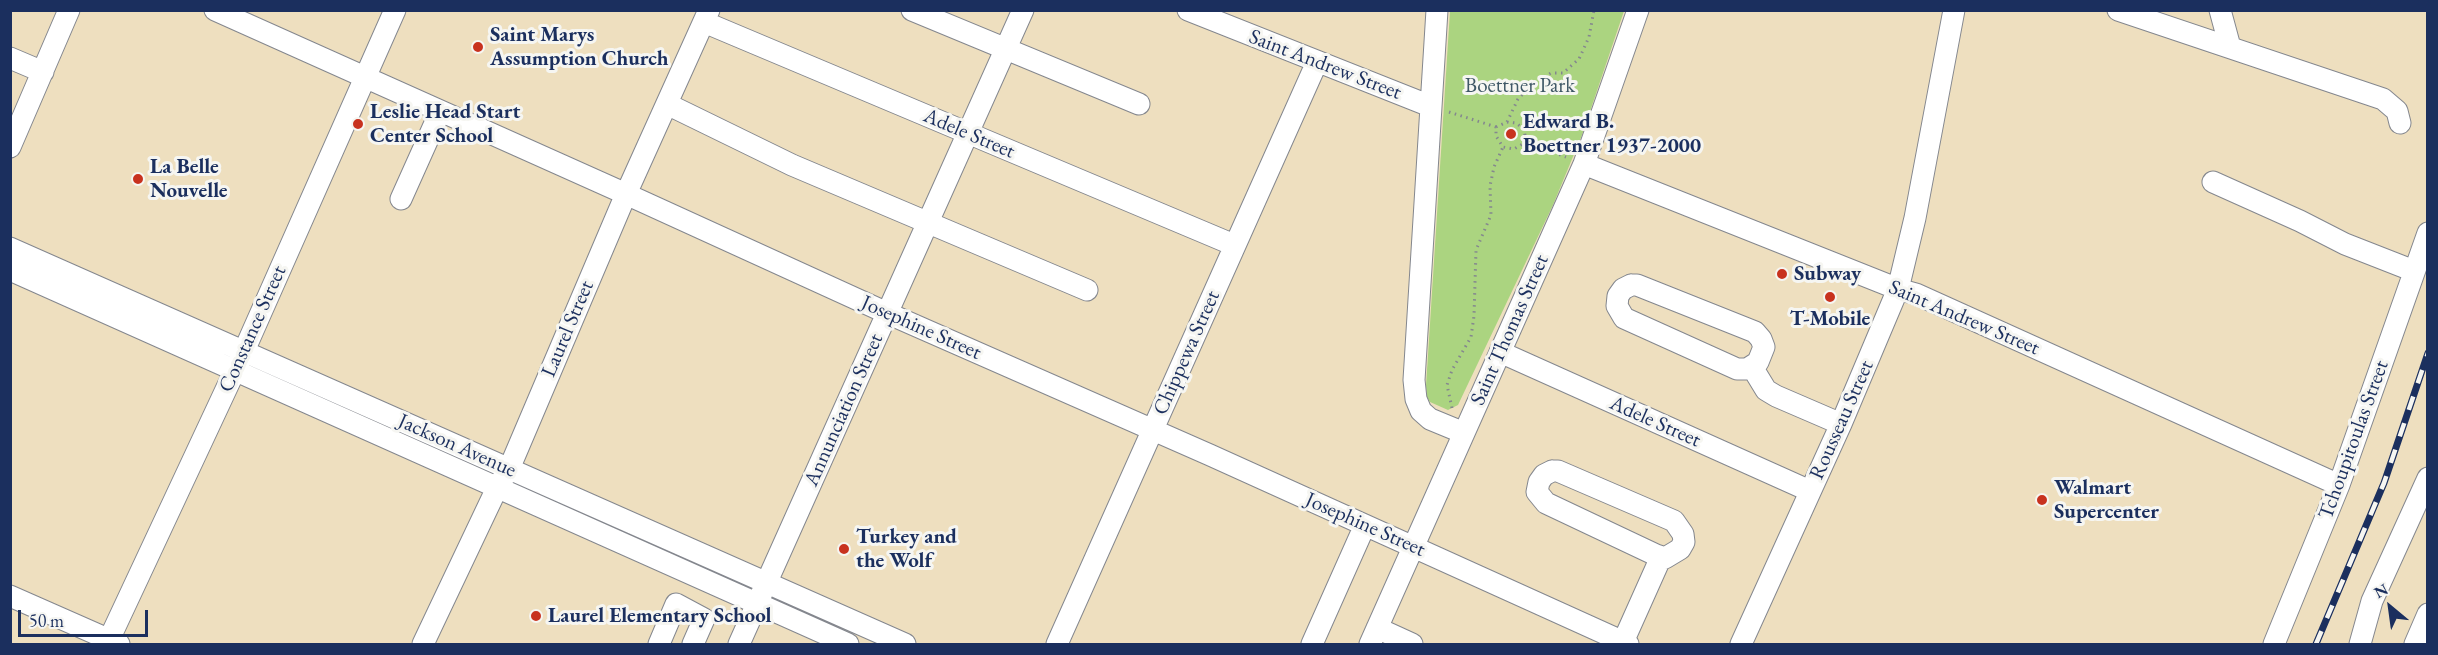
<!DOCTYPE html>
<html>
<head>
<meta charset="utf-8">
<style>
  body { margin:0 }
  #map { position:relative; width:2438px; height:655px; overflow:hidden; background:#eedfbf; font-family:"EB Garamond",serif }
  canvas { display:block }
  .frame { position:absolute; inset:0; border:12px solid #1b2f5e; pointer-events:none }
  .north { position:absolute; left:2360px; top:577px; width:60px; height:60px; -webkit-text-stroke:4px #f6f6f2; paint-order:stroke; rotate:331deg; font-size:16px; font-weight:700; line-height:24px; text-align:center; color:#1b2f5e }
  .north::after { content:''; display:block; margin:auto; width:21px; height:27px; background:#1b2f5e; clip-path:polygon(50% 0,100% 100%,50% 72%,0 100%) }
  .scale { position:absolute; left:18px; top:610px; width:130px; height:27px; box-sizing:border-box; border:3px solid #1b2f5e; border-top:0; padding-left:8px; font-size:18px; line-height:21px; white-space:nowrap; color:#1b2f5e; -webkit-text-stroke:4px #f6f6f2; paint-order:stroke }
</style>
</head>
<body>
<div id="map">
<canvas width="2438" height="655"></canvas>
<div class="frame"></div>
<div class="north">N</div>
<div class="scale">50 m</div>
</div>
<script>
const ctx = document.querySelector('canvas').getContext('2d');
ctx.lineJoin = 'round';
function fillPath(path, color) { ctx.fillStyle = color; ctx.fill(path, 'evenodd'); }
const toPath = rows => new Path2D(rows.map(r => 'M' + r).join(''));
function trace(path, color, width, dash) { ctx.strokeStyle = color; ctx.lineWidth = width; ctx.lineCap = dash ? 'butt' : 'round'; ctx.setLineDash(dash || []); ctx.stroke(path); }
function drawText(font, color, halo, rows, align = 'center') {
  ctx.font = font + ' "EB Garamond",serif'; ctx.lineWidth = 6; ctx.setLineDash([]); ctx.textBaseline = 'middle'; ctx.strokeStyle = halo; ctx.fillStyle = color; for (const [text, x, y, turn = 0] of rows) {
    ctx.save(); ctx.translate(x, y); ctx.rotate((+turn || 0) * Math.PI / 180); ctx.textAlign = isNaN(turn) ? turn : align; if (halo) ctx.strokeText(text, 0, 0); ctx.fillText(text, 0, 0); ctx.restore();
  }
}
fillPath(toPath([
  [1450,11,1624,11,1582,135,1553,205,1458,405,1448,410,1430,402,1427,397,1426,386]
]), '#abd480');
const minor = toPath([
  [215,10,626,194,887,313,1210,455,1628,644],
  [912,10,1139,104],
  [1188,10,1430,106],
  [1437,10,1414,380,1416,399,1421,411,1430,419,1464,433],
  [2118,10,2383,99,2397,111,2400,123],
  [2220,10,2230,47],
  [704,22,1234,245],
  [10,58,43,72],
  [667,104,792,165,1087,290],
  [10,147,69,10],
  [1584,164,1898,289,1916,294,2339,485],
  [2213,182,2300,221,2345,244,2414,271],
  [401,199,440,112],
  [10,248,905,644],
  [10,270,848,644],
  [1631,285,1637,285,1755,332,1761,339,1764,347,1758,362,1747,369,1737,369,1624,318,1617,306,1618,296,1623,289,1631,285],
  [1500,352,1810,491],
  [1752,367,1766,390,1776,396,1841,424],
  [1552,471,1558,471,1674,521,1683,534,1684,542,1680,549,1665,558,1656,555,1546,503,1537,492,1539,482,1544,475,1552,471],
  [10,596,119,644],
  [1377,628,1412,644],
  [1623,642,1661,557],
  [107,644,244,351,395,10],
  [423,644,497,488,509,469,626,194,709,10],
  [659,644,676,604,704,619,693,644],
  [739,644,1023,10],
  [1057,644,1317,62],
  [1312,644,1365,525],
  [1370,644,1584,164,1638,10],
  [1741,644,1841,424,1898,289,1915,218,1954,10],
  [2274,644,2339,485,2428,233],
  [2360,644,2372,601,2428,478],
  [2415,644,2428,614]
]);
trace(minor, '#84878e', 23);
trace(toPath([
  [1449,112,1496,127,1496,136,1503,147,1514,149,1526,142,1566,157],
  [1507,122,1518,99,1533,83,1551,73,1563,73,1579,59,1589,37,1594,10],
  [1496,127,1507,122,1516,123,1524,129,1526,142],
  [1452,408,1447,385,1452,370,1471,337,1474,316,1476,250,1491,215,1490,186,1494,167,1503,147]
]), '#84878e', 3, [1.5, 4.5]);
trace(minor, '#fff', 21);
const rail = toPath([
  [2316,644,2384,483,2428,353]
]);
trace(rail, '#1b2f5e', 7);
trace(rail, '#f6f6f2', 4.5, [14]);
for (const [x, y, r, color] of [
  [478,47,6,"#c8321e"],
  [358,124,6,"#c8321e"],
  [1511,134,6,"#c8321e"],
  [138,179,6,"#c8321e"],
  [1782,274,6,"#c8321e"],
  [1830,297,6,"#c8321e"],
  [2042,500,6,"#c8321e"],
  [844,549,6,"#c8321e"],
  [536,616,6,"#c8321e"]
]) { const dot = new Path2D(); dot.arc(x, y, r, 0, 2 * Math.PI); ctx.fillStyle = color; ctx.fill(dot); trace(dot, '#f6f6f2', 2); }
drawText('bold 21px', '#1b2f5e', '#f6f6f2', [
  ["Saint Marys",490,35],
  ["Assumption Church",490,59],
  ["Leslie Head Start",370,112],
  ["Center School",370,136],
  ["Edward B.",1523,122],
  ["Boettner 1937-2000",1523,146],
  ["La Belle",150,167],
  ["Nouvelle",150,191],
  ["Subway",1794,274],
  ["T-Mobile",1830,319,"center"],
  ["Walmart",2054,488],
  ["Supercenter",2054,512],
  ["Turkey and",856,537],
  ["the Wolf",856,561],
  ["Laurel Elementary School",548,616]
], 'left');
drawText('21px', '#1b2f5e', '#f6f6f2', [
  ["Saint Andrew Street",1325,65,21],
  ["Adele Street",969,134,23],
  ["Saint Andrew Street",1964,318,23],
  ["Josephine Street",921,328,24],
  ["Constance Street",253,329,-66],
  ["Laurel Street",568,329,-67],
  ["Saint Thomas Street",1510,330,-66],
  ["Chippewa Street",1187,353,-66],
  ["Annunciation Street",844,410,-66],
  ["Rousseau Street",1842,420,-66],
  ["Adele Street",1655,422,24],
  ["Tchoupitoulas Street",2354,440,-70],
  ["Jackson Avenue",457,446,24],
  ["Josephine Street",1365,525,24]
]);
drawText('21px', '#3f5866', '#f6f6f2', [
  ["Boettner Park",1520,86]
]);
</script>
</body>
</html>
